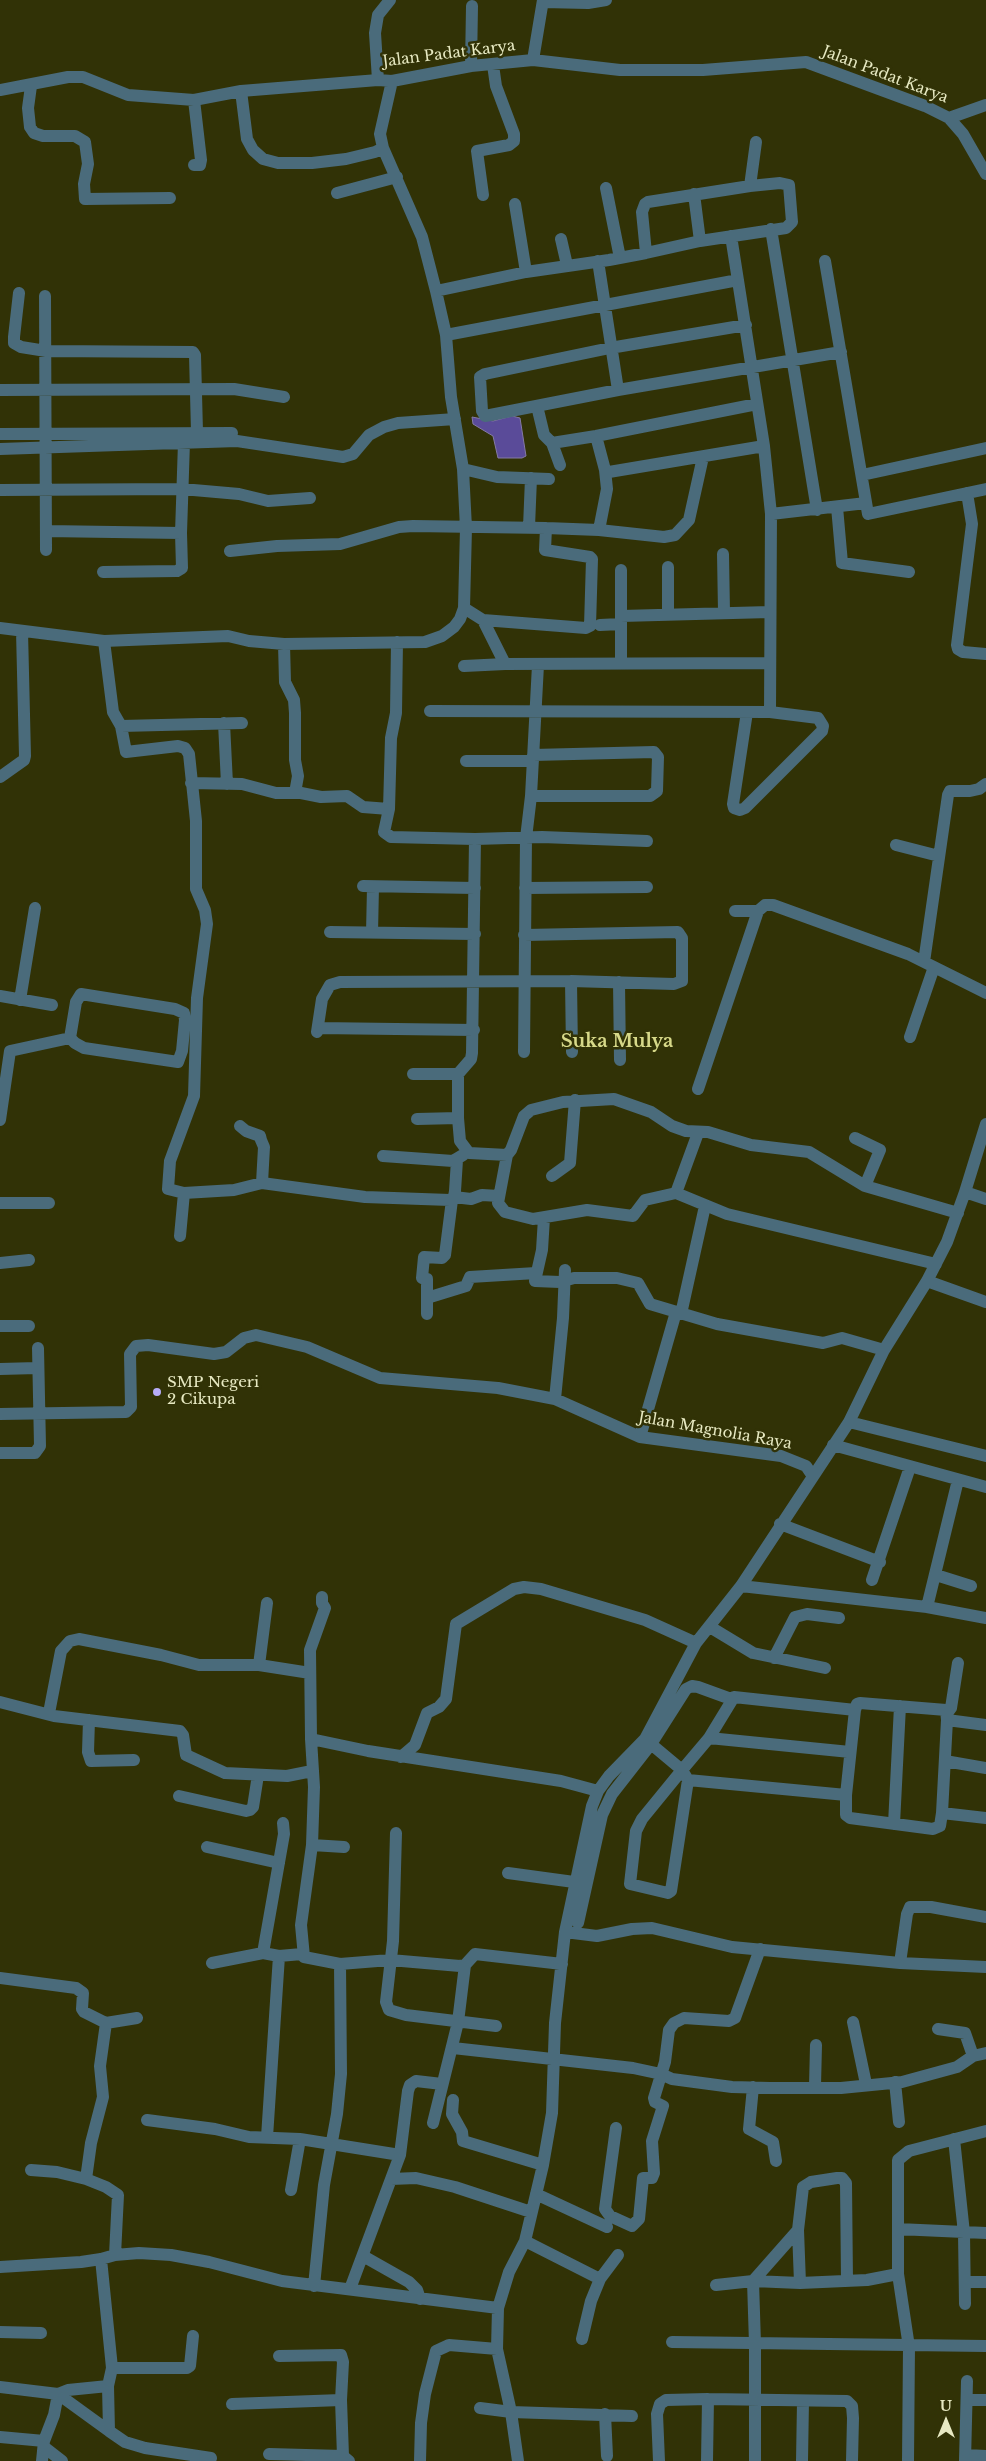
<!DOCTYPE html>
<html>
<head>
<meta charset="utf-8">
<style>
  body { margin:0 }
  #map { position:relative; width:986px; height:2461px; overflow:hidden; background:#313206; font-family:"Libre Baskerville",serif }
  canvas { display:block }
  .north { position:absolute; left:921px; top:2396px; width:50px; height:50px; -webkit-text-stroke:4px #313206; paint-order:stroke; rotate:0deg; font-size:14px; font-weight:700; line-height:20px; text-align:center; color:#e7e9c2 }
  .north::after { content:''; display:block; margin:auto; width:18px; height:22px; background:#e7e9c2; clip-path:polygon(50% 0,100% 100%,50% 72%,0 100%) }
</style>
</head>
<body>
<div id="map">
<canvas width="986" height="2461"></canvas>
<div class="north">U</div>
</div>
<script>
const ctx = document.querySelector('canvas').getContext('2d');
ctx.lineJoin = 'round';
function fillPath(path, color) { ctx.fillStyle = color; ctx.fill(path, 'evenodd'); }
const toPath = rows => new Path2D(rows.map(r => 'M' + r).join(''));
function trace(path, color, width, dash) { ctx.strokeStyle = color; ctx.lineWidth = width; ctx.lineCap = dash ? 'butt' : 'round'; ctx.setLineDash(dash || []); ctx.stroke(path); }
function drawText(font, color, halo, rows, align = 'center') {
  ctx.font = font + ' "Libre Baskerville",serif'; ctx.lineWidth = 5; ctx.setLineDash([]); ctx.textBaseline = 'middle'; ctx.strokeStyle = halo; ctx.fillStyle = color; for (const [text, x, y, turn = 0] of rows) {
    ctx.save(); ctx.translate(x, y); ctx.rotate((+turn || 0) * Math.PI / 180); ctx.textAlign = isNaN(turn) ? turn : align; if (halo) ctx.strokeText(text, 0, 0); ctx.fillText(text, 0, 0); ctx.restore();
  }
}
const water = toPath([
  [512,416,520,418,526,456,522,458,498,458,493,436,473,424,472,417,493,421,512,416]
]);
fillPath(water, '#5a4b99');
trace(water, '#847aa5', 1);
trace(toPath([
  [543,2,588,3,606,0],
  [533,60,543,0],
  [471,66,472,6],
  [378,80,375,33,378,15,390,0],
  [31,86,28,108,30,127,34,133,43,136,75,136,85,142,88,164,84,184,85,199,170,198],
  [0,90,68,77,83,77,128,95,194,100,241,91,378,80,392,81,471,66,533,60,620,70,703,70,806,62,925,106,949,118,963,134,986,174],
  [241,91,247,139,253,150,263,159,278,163,312,163,346,159,375,152,383,148],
  [949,118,986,105],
  [194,165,200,165,201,160,194,100],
  [750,186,756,142],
  [606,188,620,258],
  [337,193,397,177],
  [694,194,700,241],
  [483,195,477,151,509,145,514,141,514,134,496,86,493,65],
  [515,204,526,272],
  [771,229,817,510],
  [731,236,764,446,771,514,770,712],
  [561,239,567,265],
  [598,261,618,390],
  [825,261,868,514,986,489],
  [436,291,526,272,609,260,646,253,700,241,786,228,792,222,789,185,780,183,750,186,648,202,645,204,642,212,646,253],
  [19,293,14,337,14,343,21,347,46,351,193,352,195,355,197,432],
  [45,296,46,550],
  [746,325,610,348,485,374,480,377,482,411,485,416,618,390,841,352],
  [446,335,738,280],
  [0,390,234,389,284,397],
  [537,406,544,435,552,443,596,436,757,404],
  [0,434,232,433],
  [596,436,605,470,609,472,764,446],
  [552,443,560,465],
  [0,449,237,441,343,457,353,454,369,435,384,427,398,423,455,419],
  [463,469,497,477,549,479],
  [862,475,986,448],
  [0,490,182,489,239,494,268,501,310,498],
  [967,493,972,524,957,645,958,649,963,652,986,654],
  [837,507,842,563,909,572],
  [771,514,866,503],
  [529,527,531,478],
  [599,530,607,489,605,470],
  [46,531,181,533],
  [230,551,277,546,340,544,399,527,413,526,546,528,599,530,664,537,675,535,689,520,703,457],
  [723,554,724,612],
  [668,567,668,614],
  [621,570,621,663],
  [103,572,177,571,182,568,181,533,184,442],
  [464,608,483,620,505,664,770,663],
  [621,616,770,612],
  [483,620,586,628,590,626,592,559,590,557,545,550,546,528],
  [600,625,621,624],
  [0,628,104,641,228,636,249,641,284,644,425,642,442,636,454,627,460,619,464,608,466,528,463,469,451,397,446,335,436,291,422,237,383,148,380,134,392,81],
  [104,641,113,712,121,726,126,752,178,746,185,748,189,754,196,821,196,889,205,910,207,924,197,998,194,1096,170,1161,168,1189,184,1193,234,1190,262,1183,365,1197,450,1200,454,1197,455,1191,457,1160],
  [284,644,285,682,294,700,295,713,295,760,298,776,295,793],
  [464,666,505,664],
  [430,711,770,712,818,718,823,726,822,731,745,808,740,810,734,808,733,804,747,712],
  [224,723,227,784],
  [121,726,242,723],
  [466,761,533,761],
  [0,777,24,760,25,756,22,631],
  [191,783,242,784,276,793,301,793,321,797,347,796,363,807,389,809,384,832,391,837,475,839,542,837,647,841],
  [531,796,650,796,657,791,658,757,654,752,533,755],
  [389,809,391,738,396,713,397,642],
  [475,839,472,1053,471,1059,458,1074,458,1118,460,1141,469,1153,507,1155,511,1150,524,1116,531,1110,563,1102,614,1099,651,1112,672,1126,686,1131,708,1132,751,1145,809,1152,865,1186,958,1213],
  [896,845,939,856],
  [363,886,475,888],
  [525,888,647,887],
  [735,911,758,911],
  [330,932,475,934],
  [372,933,373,887],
  [924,962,948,795,950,791,970,791,979,789,986,784],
  [571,981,572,1052],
  [619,982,620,1060],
  [81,994,175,1009,184,1013,185,1020,182,1051,178,1062,84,1048,75,1043,70,1038,76,1002,81,994],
  [0,996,52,1005],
  [20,1000,35,908],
  [318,1028,474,1030],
  [317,1032,322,999,330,985,340,982,571,981,674,984,682,981,682,938,678,932,524,935],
  [910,1037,934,967],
  [524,1052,526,838,531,796,538,665],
  [413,1074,458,1074],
  [698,1089,758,911,765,905,773,905,908,954,986,993],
  [417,1119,458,1118],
  [0,1120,10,1051,70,1038],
  [240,1126,246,1131,260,1136,261,1140,264,1147,262,1183],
  [855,1138,880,1150,865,1186],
  [507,1155,498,1203,505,1212,533,1219,587,1210,633,1216,645,1200,676,1193,698,1133],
  [383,1156,453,1161,463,1155],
  [552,1176,570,1163,575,1100],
  [965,1192,986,1199],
  [676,1193,727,1214,936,1264],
  [454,1197,471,1199,482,1195,499,1196],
  [0,1203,49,1203],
  [544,1218,542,1250,535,1281,560,1282,574,1278,617,1278,638,1283,650,1304,717,1324,823,1343,842,1338,884,1350],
  [180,1236,184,1193],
  [0,1263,29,1260],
  [927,1281,986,1302],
  [427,1298,427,1279,422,1278,424,1257,442,1258,445,1255,452,1200],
  [427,1314,427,1298,466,1286,470,1277,536,1273],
  [681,1314,705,1206],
  [0,1326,29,1326],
  [0,1369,37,1368],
  [555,1399,563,1318,565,1270],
  [0,1414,126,1412,131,1407,130,1354,136,1346,148,1345,214,1354,226,1352,244,1338,256,1335,307,1347,380,1378,498,1388,555,1399,640,1437,781,1456,806,1466,812,1475],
  [849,1422,986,1456],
  [640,1437,676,1312],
  [833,1445,986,1487],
  [0,1453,35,1453,40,1446,38,1348],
  [780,1524,880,1562],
  [936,1575,971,1586],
  [872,1580,910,1467],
  [741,1586,927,1607,986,1618],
  [322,1597,322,1603,325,1608,310,1650,311,1739,368,1751,561,1781,598,1791],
  [927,1607,958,1480],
  [710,1627,753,1653,825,1668],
  [774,1658,795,1617,807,1614,839,1618],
  [259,1665,267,1603],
  [0,1702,54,1716,180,1731,183,1735,186,1755,225,1773,287,1776,312,1771],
  [855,1710,846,1795,846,1815,850,1818,933,1829,940,1826,942,1813,947,1720],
  [948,1712,951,1708,958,1663],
  [49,1713,61,1651,70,1641,79,1639,161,1655,199,1665,259,1665,310,1673],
  [89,1720,88,1752,91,1761,134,1760],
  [709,1738,850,1752],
  [311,1739,314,1787,312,1845,301,1925,304,1957,340,1964,390,1960,460,1966,465,1965,475,1954,562,1964],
  [645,1739,682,1770,688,1780,671,1891,668,1893,630,1884,636,1831,642,1819,682,1770,709,1738,734,1697,855,1710,857,1704,860,1703,946,1710,947,1720,986,1725],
  [401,1757,415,1745,427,1713,439,1707,446,1699,456,1624,514,1589,524,1587,541,1589,645,1620,696,1643],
  [945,1761,986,1768],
  [688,1780,846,1795],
  [179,1796,246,1811,250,1810,253,1807,258,1775],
  [942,1813,986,1818],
  [894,1824,900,1706],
  [396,1833,393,1941,386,2002,389,2010,406,2015,496,2026],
  [312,1845,344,1847],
  [207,1847,279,1863],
  [508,1873,574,1882],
  [578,1923,602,1815,612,1794,651,1744,686,1689,692,1686,698,1687,731,1699],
  [565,1932,597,1936,632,1929,652,1928,732,1947,900,1963,986,1967],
  [263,1953,284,1834,283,1823],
  [212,1963,263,1953,279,1956,302,1954],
  [900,1963,907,1914,910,1907,931,1907,986,1917],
  [0,1978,76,1988,83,1993,82,2009,84,2012,106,2023,137,2018],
  [853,2022,866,2084],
  [938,2029,965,2033,973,2056],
  [453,2048,633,2068,661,2074,672,2079,732,2087,770,2088,841,2088,902,2082,957,2067,973,2056,986,2053],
  [895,2082,899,2122],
  [815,2086,816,2045],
  [753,2087,749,2129,773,2142,776,2161],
  [453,2100,452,2114,462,2132,463,2141,543,2165],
  [147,2120,215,2129,249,2137,300,2139,400,2155,391,2179],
  [433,2123,458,2022,465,1965],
  [616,2128,605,2209,610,2216,632,2226,639,2219,643,2178,652,2178,654,2173,652,2141,663,2106,655,2102,654,2098,665,2062,669,2030,674,2023,684,2018,729,2021,735,2018,760,1949],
  [267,2137,279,1956],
  [954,2139,964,2233,965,2304],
  [400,2155,408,2091,410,2085,416,2081,442,2084],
  [31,2170,57,2172,86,2179,106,2187,118,2195,115,2255],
  [86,2179,91,2143,103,2097,100,2066,106,2023],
  [291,2190,300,2139],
  [536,2194,607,2227],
  [898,2229,986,2233],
  [525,2241,600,2279,591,2301,582,2339],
  [363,2256,409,2282,417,2290,420,2299],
  [0,2267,81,2262,101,2259,115,2255,139,2253,171,2255,209,2262,282,2281,498,2308],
  [600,2279,618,2255],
  [965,2282,986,2282],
  [800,2283,798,2230,803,2187,811,2182,837,2178,842,2178,846,2183,847,2281],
  [716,2285,753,2281,800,2283,867,2280,898,2274],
  [314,2286,324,2185,337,2114,341,2074,340,1964],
  [350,2289,391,2179,416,2178,455,2187,531,2212],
  [0,2332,41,2333],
  [672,2342,986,2346],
  [279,2356,341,2355,343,2362,341,2400,343,2456,349,2461],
  [112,2368,187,2368,190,2366,193,2336],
  [108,2386,109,2431,125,2442,145,2448,211,2458],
  [0,2387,58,2394,109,2431],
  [967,2400,986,2400],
  [232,2404,341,2400],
  [480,2408,511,2412,632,2416],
  [605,2414,607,2456],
  [0,2437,44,2441],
  [44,2447,62,2461],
  [269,2454,343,2456],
  [966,2455,986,2456],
  [42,2461,44,2441,54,2415,58,2394,68,2390,108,2386,112,2368,101,2259],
  [420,2461,421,2423,425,2394,436,2351,449,2345,497,2349],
  [518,2461,511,2412,497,2349,498,2308,509,2272,525,2241,543,2165,552,2113,555,2023,565,1932,592,1806,598,1791,609,1776,645,1739,696,1643,741,1586,849,1422,884,1350,927,1281,947,1242,965,1192,986,1124],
  [659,2461,657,2414,660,2404,666,2400,708,2399,847,2401,852,2406,853,2418,852,2461],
  [707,2461,708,2399],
  [755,2461,755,2344,753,2281,798,2230],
  [802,2461,803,2401],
  [908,2461,909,2347,898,2274,898,2160,909,2151,986,2131],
  [965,2461,967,2381]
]), '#4a6b7b', 12);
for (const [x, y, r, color] of [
  [157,1392,5,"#b6acf8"]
]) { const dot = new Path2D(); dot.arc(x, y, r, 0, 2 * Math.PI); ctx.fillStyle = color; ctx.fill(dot); trace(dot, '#313206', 2); }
drawText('15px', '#e7e9c2', '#313206', [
  ["Jalan Padat Karya",449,54,-7],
  ["Jalan Padat Karya",885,75,21],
  ["Jalan Magnolia Raya",715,1431,10]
]);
drawText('15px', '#e7e9c2', '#313206', [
  ["SMP Negeri",167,1383],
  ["2 Cikupa",167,1400]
], 'left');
drawText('bold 18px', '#d7d989', '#313206', [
  ["Suka Mulya",617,1042]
]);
</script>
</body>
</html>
